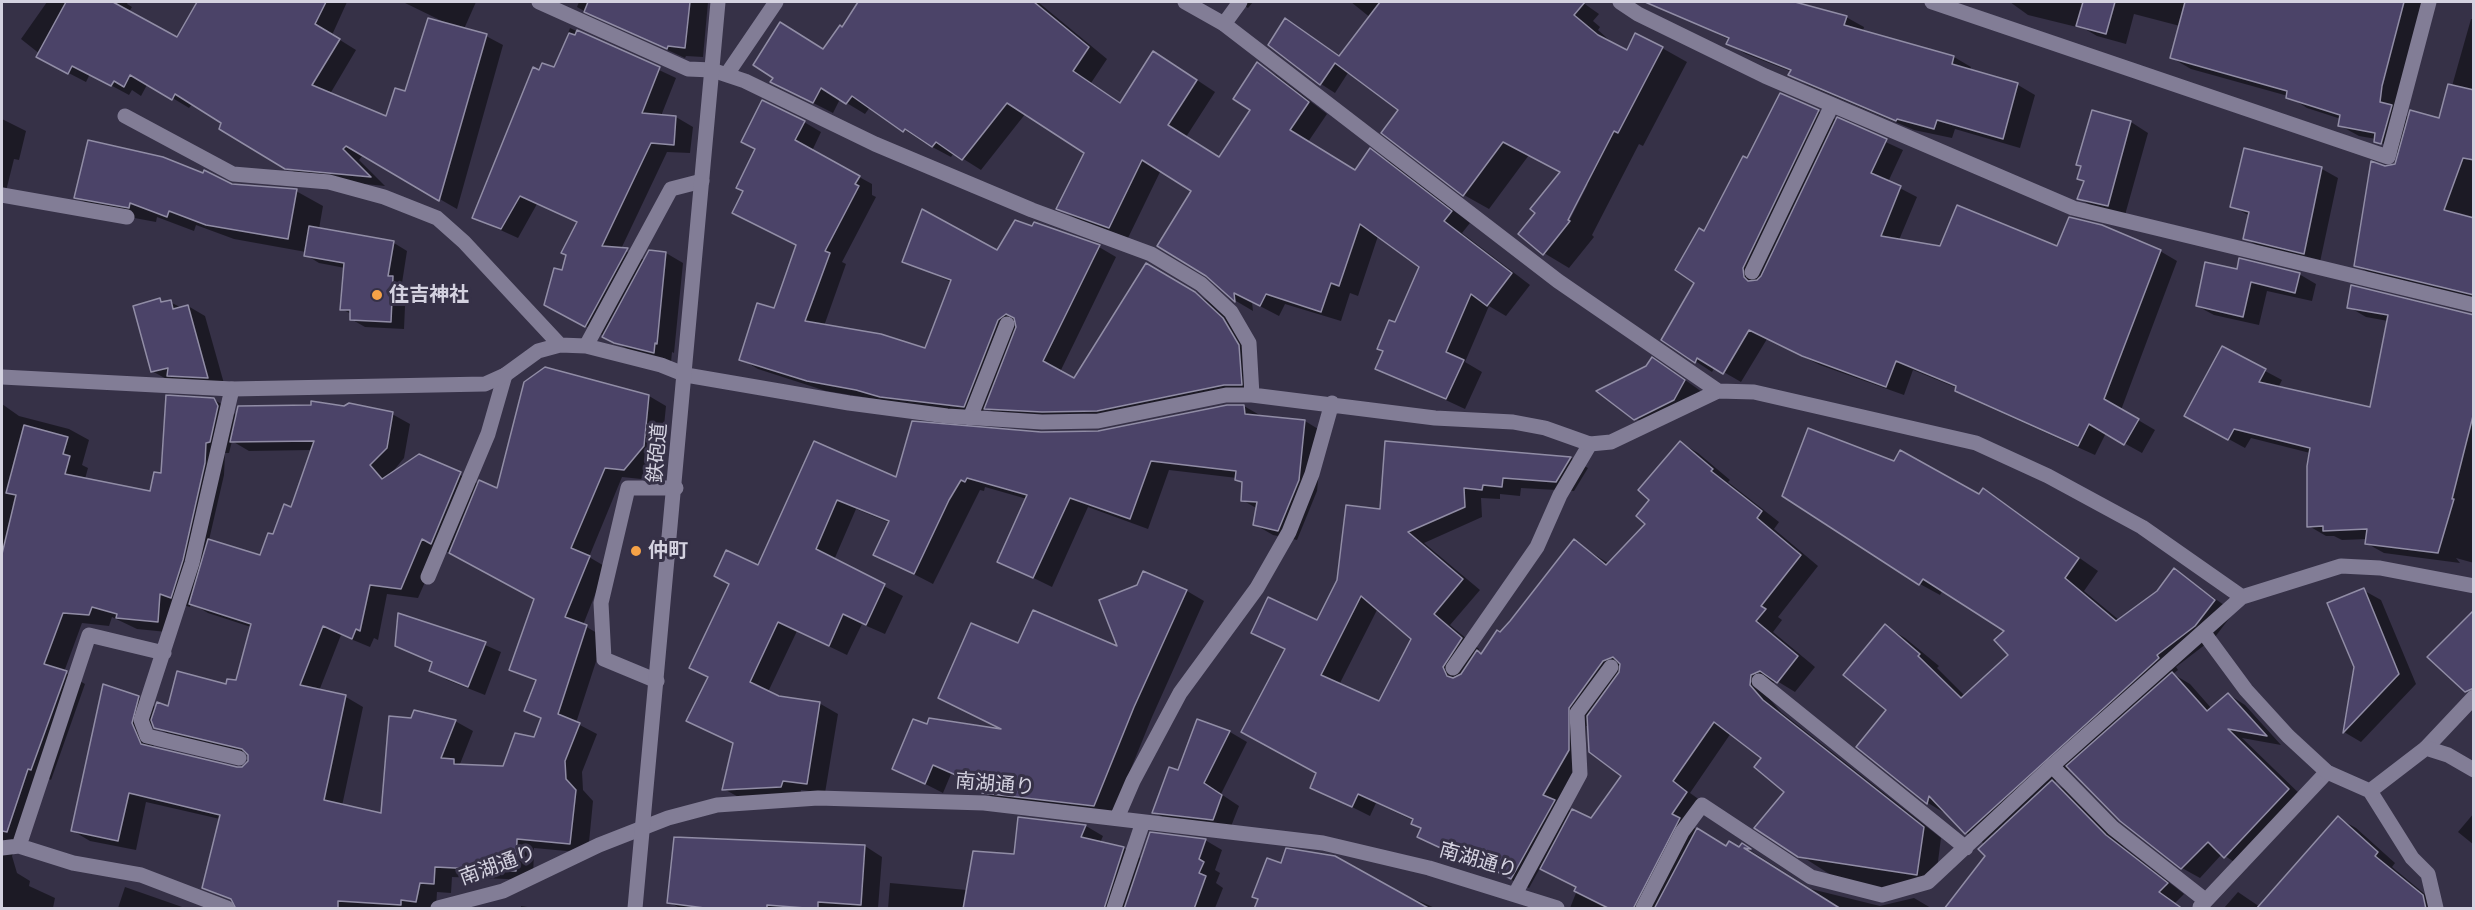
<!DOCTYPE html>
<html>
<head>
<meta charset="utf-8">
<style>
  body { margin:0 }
  #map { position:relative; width:2475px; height:910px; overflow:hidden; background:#363147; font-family:Helvetica,sans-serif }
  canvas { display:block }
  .frame { position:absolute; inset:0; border:3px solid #d4d2e0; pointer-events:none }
</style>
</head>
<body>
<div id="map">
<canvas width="2475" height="910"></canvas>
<div class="frame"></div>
</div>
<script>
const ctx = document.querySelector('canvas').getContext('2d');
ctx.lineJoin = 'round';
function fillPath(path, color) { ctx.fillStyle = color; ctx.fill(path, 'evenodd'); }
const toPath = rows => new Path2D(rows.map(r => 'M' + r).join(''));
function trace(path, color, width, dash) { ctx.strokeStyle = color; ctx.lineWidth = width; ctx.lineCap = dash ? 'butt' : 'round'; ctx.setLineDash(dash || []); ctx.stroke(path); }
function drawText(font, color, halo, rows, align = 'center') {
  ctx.font = font + ' Helvetica,"Noto Sans JP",sans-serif'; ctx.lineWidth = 6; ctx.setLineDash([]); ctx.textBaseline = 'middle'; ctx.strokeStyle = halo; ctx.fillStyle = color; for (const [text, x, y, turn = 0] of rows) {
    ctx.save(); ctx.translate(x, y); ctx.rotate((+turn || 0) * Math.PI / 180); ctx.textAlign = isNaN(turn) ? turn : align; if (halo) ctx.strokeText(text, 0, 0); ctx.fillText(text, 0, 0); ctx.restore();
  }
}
fillPath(toPath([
  [47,2,128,2,127,4,132,7,129,12,178,39,199,2,347,2,332,35,356,50,330,94,387,118,406,93,444,22,403,2,476,2,464,29,486,36,503,45,457,209,363,155,359,160,385,186,303,178,193,103,189,108,148,83,141,96,132,90,129,95,90,74,86,82,55,66,21,39],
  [579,2,708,2,703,57,686,56,685,58,595,17,577,7],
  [858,2,1038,2,1107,59,1091,83,1121,104,1173,64,1215,92,1186,137,1220,158,1252,109,1257,64,1276,75,1327,114,1308,142,1356,171,1370,150,1389,161,1470,223,1462,233,1530,285,1506,316,1489,306,1465,362,1482,372,1465,409,1377,368,1421,267,1378,236,1358,296,1350,293,1341,321,1285,304,1279,316,1252,302,1253,311,1236,301,1207,275,1193,191,1161,170,1128,238,1077,219,1058,208,1086,152,1026,113,981,170,954,153,951,157,923,142,870,107,865,114,840,99,833,113,772,82,824,51],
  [1238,2,1253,2,1248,8],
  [1351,2,1582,2,1599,14,1593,21,1600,27,1598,30,1618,48,1628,52,1662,48,1687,62,1643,146,1639,144,1592,235,1594,237,1569,268,1544,253,1520,234,1537,213,1562,172,1529,155,1489,209,1464,195,1455,86],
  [1588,184,1566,227,1563,226,1582,189],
  [1671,2,1798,2,1797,4,1846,17,1864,27,1863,31,1954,57,1971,67,1970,71,2018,85,2035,95,2020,148,1955,129,1952,138,1914,130,1808,85,1790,75,1792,72,1746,54,1728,44,1730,40,1667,10],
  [2010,2,2427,2,2399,111,2410,118,2440,120,2452,86,2471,19,2474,19,2474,299,2373,275,2356,265,2385,168,2396,165,2399,154,2376,139,2359,136,2339,125,2341,119,2307,108,2288,96,2191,69,2172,58,2180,26,2134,14,2126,44,2097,36,2085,29,2028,15],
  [570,28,676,78,661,116,676,117,693,127,690,153,667,152,621,249,645,260,666,253,683,263,674,353,672,352,671,362,633,352,546,304,563,272,579,223,537,204,518,238,474,218,540,72,555,69],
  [1300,29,1353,65,1335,93,1321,84],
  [1818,111,1903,150,1888,182,1917,197,1899,240,1941,247,2160,251,2177,261,2121,410,2155,430,2142,453,2106,433,2095,455,1973,400,1956,391,1957,388,1913,370,1904,395,1820,365,1767,339,1741,382,1715,367,1712,372,1663,340,1696,282,1705,233,1747,160],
  [2093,112,2131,122,2148,133,2125,215,2096,208,2078,198,2085,182,2079,179,2082,167,2078,164],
  [2,119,26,131,19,160,14,159,6,191,2,190],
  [804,122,821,132,812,151,872,184,872,195,876,197,842,262,846,264,824,326,926,350,951,282,904,261,997,252,1033,228,1034,224,1099,247,1116,257,1060,372,1075,380,1147,265,1213,304,1241,330,1258,394,1061,421,1003,418,985,407,981,416,826,391,758,369,741,359,775,310,797,246,734,213],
  [2322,169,2338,178,2320,262,2261,248,2245,238,2250,216,2232,206],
  [231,185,296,191,323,206,319,229,394,243,407,251,402,283,406,285,404,329,365,327,351,319,351,314,342,309,345,268,319,263,306,255,306,252,234,239,196,225,194,231,157,217,156,222,102,212,76,197],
  [2238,271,2299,274,2316,284,2312,301,2267,291,2259,325,2214,315,2197,306],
  [160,300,165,303,170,302,182,308,188,306,205,316,225,387,170,381,152,371],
  [2349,307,2474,316,2474,563,2456,558,2460,563,2384,553,2366,543,2367,539,2342,540,2334,536,2326,536,2309,526,2310,453,2251,438,2245,448,2203,425,2222,348,2282,380,2278,388,2371,409,2388,321,2366,317],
  [1670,369,1702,392,1650,427,1632,416],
  [649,396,666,406,661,456,641,479,622,477,589,557,606,567,583,625,604,637,576,723,597,734,582,772,583,790,593,801,588,853,534,848,533,880,452,877,451,893,437,892,436,908,266,908,220,819,146,802,136,850,90,841,73,831,138,697,157,708,169,708,238,682,251,627,208,613,191,603,190,607,179,604,177,633,137,629,112,617,109,626,82,623,64,672,85,684,51,780,48,778,12,856,17,873,30,881,29,886,55,898,53,908,2,908,2,740,20,689,2,682,2,404,19,416,69,429,89,440,82,465,88,468,85,479,151,493,213,399,233,411,237,418,392,414,410,424,404,458,390,475,419,455,479,484,498,490],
  [232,441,249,451,313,450,292,509,261,557,209,540,224,475,225,453,229,453],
  [440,548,536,599,511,669,537,682,526,710,542,719,535,739,504,768,460,764,473,731,455,721,383,815,342,806,363,707,346,697,319,691,341,635,370,647,374,638,378,640,387,594,418,598],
  [153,719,156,727,173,737,250,755,248,765,237,769,155,749,149,734],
  [1244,406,1263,417,1305,421,1323,432,1317,491,1297,540,1273,535,1254,524,1258,509,1242,500,1243,483,1237,478,1169,470,1148,529,1088,507,1052,587,999,561,1027,499,985,487,984,491,980,490,933,584,875,554,890,523,856,509,834,560,903,596,885,634,862,624,847,655,797,631,768,692,778,698,819,703,838,714,825,793,801,790,800,797,742,799,724,789,734,744,688,721,815,443,897,479,1041,433,1098,432],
  [1680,442,1698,453,1730,480,1728,482,1779,522,1774,529,1818,566,1778,617,1782,620,1773,632,1815,667,1795,692,1777,681,1769,685,1767,696,1781,712,1941,838,1935,885,1901,894,1834,877,1756,827,1786,791,1763,758,1731,733,1690,793,1704,803,1689,825,1727,847,1739,849,1742,845,1811,889,1880,906,1914,898,1931,908,1570,908,1578,888,1540,868,1529,888,1419,837,1423,829,1414,821,1376,803,1370,816,1312,787,1318,773,1286,650,1253,632,1318,622,1381,511,1387,443,1571,458,1588,468,1574,491,1521,488,1520,496,1500,494,1500,499,1481,498,1482,517,1424,543,1480,590,1450,625,1479,649,1477,652,1482,655,1574,541,1609,564,1647,523,1651,500],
  [1378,608,1413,638,1379,703,1340,683],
  [1586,726,1589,726,1623,776,1591,820,1560,805,1586,761],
  [1983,490,2098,571,2084,591,2119,620,2158,593,2174,570,2234,612,2215,637,2176,667,2178,670,2173,674,2190,684,2212,709,2228,694,2245,705,2281,745,2242,738,2306,800,2242,867,2222,854,2200,878,2182,868,2070,768,2054,783,2070,792,2124,847,2184,894,2175,903,2183,908,1946,908,1987,856,1985,844,1966,833,1948,815,1928,803,1858,746,1888,709,1885,626,1905,638,1939,666,1937,668,1965,696,2011,655,2006,630,1943,590,1940,595,1920,584],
  [2363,590,2381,600,2416,684,2361,742,2344,732,2356,667],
  [1187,591,1204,601,1152,717,1112,815,1002,803,984,792,985,788,951,774,943,793,894,768,927,726,1003,730,940,698,1019,645,1119,649],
  [451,630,501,652,485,695,447,680,431,670,433,664,397,645],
  [1197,721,1230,732,1247,742,1221,794,1239,806,1230,829,1171,822,1154,812,1179,772],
  [2474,813,2474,845,2458,832],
  [1019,818,1086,826,1103,836,1100,843,1124,848,1142,859,1205,840,1222,850,1215,870,1220,873,1216,883,1223,888,1215,908,888,908,890,883,967,890,1016,855],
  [2338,818,2356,828,2395,863,2392,867,2438,905,2436,908,2224,908,2238,892,2260,907],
  [865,846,882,857,878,908,680,908,669,902],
  [1281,865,1391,889,1435,908,1256,908],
  [125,887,185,908,118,908],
  [521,906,534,908,521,908]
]), '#0007');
const building = toPath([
  [66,2,113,2,177,37,197,2,326,2,315,24,340,39,312,85,386,116,395,88,405,91,428,18,487,34,439,201,346,146,343,149,371,177,285,169,219,129,221,123,175,94,172,100,130,75,124,87,114,81,111,86,72,66,68,74,36,57,66,2],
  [588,2,690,2,685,48,668,46,667,49,584,12,588,2],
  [858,2,1034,2,1089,47,1073,71,1120,103,1153,51,1197,80,1168,125,1219,157,1250,110,1233,99,1257,62,1309,102,1290,130,1355,170,1370,148,1452,211,1444,221,1512,273,1487,306,1471,294,1446,352,1464,360,1446,399,1375,369,1383,351,1377,349,1389,320,1395,322,1419,267,1360,224,1339,286,1331,283,1321,312,1266,294,1260,306,1234,293,1235,302,1206,276,1157,246,1191,191,1142,160,1109,228,1056,209,1084,153,1007,103,962,160,936,142,932,147,905,129,903,132,852,96,846,104,821,88,813,103,770,82,773,78,753,65,780,22,823,49,840,25,842,27,858,2],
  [1380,2,1585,2,1574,15,1598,35,1627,50,1635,33,1663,47,1618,133,1614,131,1568,220,1570,221,1543,255,1518,234,1535,213,1530,209,1560,172,1503,142,1463,196,1381,133,1398,110,1335,63,1320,85,1268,45,1285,18,1339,56,1380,2],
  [1645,2,1795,2,1847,16,1844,25,1954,56,1952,64,2018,83,2003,139,1937,120,1934,129,1897,119,1896,121,1788,75,1791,70,1726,44,1729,38,1645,2],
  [2083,2,2115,2,2106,34,2076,26,2083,2],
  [2185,2,2404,2,2382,86,2380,102,2392,105,2381,144,2374,142,2375,133,2338,126,2340,115,2286,98,2287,91,2170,58,2185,2],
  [577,30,660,67,642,113,676,116,674,145,651,143,602,246,628,248,585,327,544,305,554,268,562,270,566,255,561,253,577,222,520,196,501,229,472,218,533,67,539,70,542,63,554,67,569,33,575,35,577,30],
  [2448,84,2474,90,2474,160,2463,158,2444,210,2474,218,2474,295,2354,266,2371,161,2385,166,2395,164,2410,110,2439,118,2448,84],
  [1780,93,1819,110,1743,268,1744,277,1748,281,1757,280,1761,276,1837,117,1887,139,1871,173,1901,186,1881,236,1940,246,1957,205,2057,246,2069,217,2102,225,2161,250,2104,399,2139,419,2124,445,2089,424,2078,446,1955,391,1956,386,1896,361,1886,387,1802,356,1749,330,1723,374,1697,358,1695,363,1661,340,1694,283,1675,270,1699,228,1704,231,1743,156,1747,158,1780,93],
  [762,100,805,121,795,140,860,176,855,184,859,186,825,251,830,253,805,321,881,334,925,348,951,280,902,262,922,209,997,250,1015,220,1032,226,1034,222,1100,245,1043,361,1074,378,1146,263,1195,292,1223,318,1239,345,1242,385,1224,385,1097,411,1042,412,984,409,1016,327,1014,318,1006,314,998,320,964,407,880,397,856,390,807,381,739,360,757,303,774,308,796,245,732,213,743,191,736,188,755,149,741,142,762,100],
  [2092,110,2131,121,2108,206,2077,199,2084,181,2077,179,2081,166,2076,165,2092,110],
  [88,140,163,157,203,173,204,170,232,184,297,189,288,239,206,225,169,211,167,217,130,203,129,208,74,198,88,140],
  [2244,148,2322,167,2304,254,2243,239,2249,212,2230,207,2244,148],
  [309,226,394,241,388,276,393,276,391,322,350,320,350,310,340,310,344,263,304,256,309,226],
  [649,250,666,252,657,344,655,343,654,353,614,343,602,337,649,250],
  [2239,258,2300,273,2295,293,2251,282,2243,317,2196,306,2205,262,2237,269,2239,258],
  [2351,285,2474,315,2474,412,2452,499,2454,499,2438,553,2365,544,2367,529,2323,531,2323,526,2307,527,2307,466,2310,448,2234,429,2228,440,2184,416,2222,346,2266,369,2259,382,2370,407,2388,315,2347,308,2351,285],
  [160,298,161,302,171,300,173,309,188,305,208,378,167,376,168,368,151,372,133,306,160,298],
  [1652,357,1685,380,1674,400,1634,420,1596,391,1646,366,1652,357],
  [545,367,649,395,644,446,624,470,605,468,571,548,590,556,565,617,587,625,558,714,580,723,565,761,566,779,576,790,570,844,517,839,516,871,435,867,434,884,420,883,416,902,401,900,401,905,338,901,338,909,236,909,231,899,202,888,220,815,129,793,118,841,71,831,103,684,139,696,132,723,141,744,237,767,242,767,248,761,248,755,242,749,154,728,151,720,157,702,168,706,177,671,226,684,227,679,236,680,251,624,189,604,208,539,260,555,268,533,273,534,284,504,291,507,314,441,230,442,238,406,311,405,311,401,344,406,349,403,393,412,387,448,370,465,382,479,419,454,461,472,431,544,422,539,401,589,370,585,360,631,356,629,352,639,323,626,300,685,346,695,324,800,381,813,389,716,411,718,414,710,456,720,441,758,454,759,454,764,503,766,515,733,534,737,541,718,524,711,536,680,509,670,534,599,449,553,479,480,497,488,524,382,545,367],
  [166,395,214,398,218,406,210,442,206,443,205,463,183,560,171,598,160,594,158,622,116,618,117,614,92,607,89,615,63,613,44,664,67,671,31,770,28,769,7,832,2,831,2,554,16,495,6,493,24,425,68,437,63,454,70,456,65,474,150,491,154,472,161,473,166,395],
  [1227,405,1244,405,1245,414,1305,420,1299,480,1278,531,1253,525,1257,502,1241,501,1242,482,1235,480,1236,471,1151,461,1130,519,1070,498,1033,578,997,562,1027,495,967,478,965,482,961,480,949,500,914,574,873,555,889,521,837,500,816,549,885,584,866,625,843,614,829,646,778,622,750,682,779,696,820,702,807,784,783,781,781,787,722,790,733,743,686,721,708,677,689,668,729,584,714,576,726,550,758,565,814,441,896,477,912,421,1041,432,1098,431,1227,405],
  [1808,428,1894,461,1900,450,1979,494,1983,488,2079,558,2065,578,2116,621,2157,591,2174,568,2215,600,2195,626,2157,655,2159,658,1965,834,1929,796,1927,804,1856,747,1886,710,1843,675,1885,624,1920,654,1918,656,1961,698,2008,655,1994,640,2004,631,1923,579,1919,585,1782,496,1808,428],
  [1385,441,1571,457,1556,482,1503,478,1502,487,1483,485,1482,490,1464,488,1465,507,1408,532,1463,579,1434,614,1462,638,1443,667,1447,676,1453,678,1461,674,1477,650,1481,654,1497,630,1500,632,1510,621,1574,539,1606,565,1645,524,1636,516,1649,500,1638,490,1680,441,1713,469,1711,471,1762,511,1757,518,1801,555,1761,606,1766,609,1756,621,1798,656,1777,683,1760,671,1751,675,1750,685,1763,700,1924,827,1917,875,1798,857,1754,828,1784,792,1754,767,1761,758,1714,722,1673,781,1687,792,1672,814,1680,818,1633,909,1610,909,1574,891,1576,887,1540,869,1572,809,1591,818,1621,776,1589,752,1587,716,1619,672,1620,664,1613,657,1603,661,1569,708,1569,750,1543,795,1555,800,1511,879,1478,862,1477,865,1417,837,1421,828,1411,824,1413,819,1358,794,1352,807,1310,788,1316,773,1241,732,1285,649,1251,633,1268,597,1317,620,1337,580,1346,505,1380,509,1385,441],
  [1361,596,1411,639,1379,701,1321,675,1361,596],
  [1143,571,1187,590,1134,707,1094,806,982,793,983,787,933,765,925,784,892,769,913,719,927,724,929,718,1001,729,938,698,971,623,1018,643,1033,610,1117,646,1099,600,1137,585,1143,571],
  [2364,588,2399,674,2343,733,2354,667,2327,603,2364,588],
  [2474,610,2474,688,2465,692,2427,657,2474,610],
  [398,613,486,642,468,687,429,671,432,662,395,646,398,613],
  [2172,672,2207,711,2228,693,2267,736,2228,729,2289,789,2224,858,2208,842,2181,869,2120,821,2066,766,2172,672],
  [1197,719,1230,731,1204,783,1222,795,1213,820,1152,813,1169,767,1178,770,1197,719],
  [2052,780,2106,835,2168,883,2159,892,2183,909,1944,909,1985,856,1978,849,2052,780],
  [2338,816,2378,852,2375,856,2423,895,2426,909,2256,909,2338,816],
  [1018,817,1086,825,1081,837,1124,847,1104,909,963,909,973,851,1014,854,1018,817],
  [1697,828,1726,846,1729,841,1739,847,1742,843,1751,849,1744,848,1841,909,1654,909,1697,828],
  [1150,832,1206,839,1199,859,1204,862,1199,873,1206,876,1194,909,1124,909,1150,832],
  [674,837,865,845,861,905,818,902,818,909,767,905,767,909,712,909,667,903,674,837],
  [1286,848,1335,856,1430,909,1254,909,1258,899,1252,897,1267,858,1281,863,1286,848]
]);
fillPath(building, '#4b4368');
trace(building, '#918da6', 1.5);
trace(toPath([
  [1224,24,1240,2],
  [2,195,127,217],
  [1752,272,1832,105],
  [232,389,192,563,141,720,147,736,239,758],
  [970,418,1007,324],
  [428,577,488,434,505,375],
  [1453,668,1537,547,1560,495,1590,444],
  [1759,681,1966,848],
  [2426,748,2474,697],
  [19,846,89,635,164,653],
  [2,848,19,846,73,863,141,875,227,908],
  [2200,907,2327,772],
  [1643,908,1682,832,1702,805,1811,877,1882,895,1928,882,2052,766,2113,828,2205,900]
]), '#827d96', 15);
trace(toPath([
  [539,2,688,69,712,70,745,81,875,144,1032,210,1151,254,1201,284,1231,312,1249,343,1252,395],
  [1185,2,1224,24,1558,281,1718,391],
  [1620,2,1638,14,1765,76,2073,208,2474,305],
  [1932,2,2388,157,2429,2],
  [727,74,776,2],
  [125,116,233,174,329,182,384,197,437,218,464,242,560,345],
  [586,346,671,189,702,181],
  [2,377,232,389,485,384,505,375,538,351,560,345,586,346,661,365,686,375,849,403,947,416,1042,422,1098,421,1226,395,1252,395,1435,418,1513,422,1545,428,1590,444,1611,442,1718,391,1754,392,1976,443,2048,476,2142,527,2242,597],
  [2204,633,2246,690,2288,736,2327,772,2370,791,2426,748,2448,755,2474,770],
  [657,681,604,659,601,603,628,488,676,488],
  [2052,766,2242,597,2341,566,2380,568,2474,586],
  [2370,791,2412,858,2428,874,2436,908],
  [1117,818,1133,781,1180,693,1257,588,1289,532,1312,474,1332,403],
  [1515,894,1580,774,1577,713,1611,667],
  [438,908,503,891,599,845,668,818,717,805,818,798,984,803,1323,843,1429,868,1557,908],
  [1114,908,1143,822]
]), '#827d96', 15);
trace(toPath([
  [635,908,718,2]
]), '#827d96', 15);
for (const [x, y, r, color] of [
  [377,295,6,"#f6a247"],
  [636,551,6,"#f6a247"]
]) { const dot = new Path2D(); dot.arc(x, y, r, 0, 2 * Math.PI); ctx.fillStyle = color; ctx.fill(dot); trace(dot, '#363147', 2); }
drawText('bold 20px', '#d4d2e0', '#363147', [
  ["住吉神社",389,295],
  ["仲町",648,551]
], 'left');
drawText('20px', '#d4d2e0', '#363147', [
  ["鉄砲道",658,453,-85],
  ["南湖通り",995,785,5],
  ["南湖通り",1478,861,16],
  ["南湖通り",498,866,-20]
]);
</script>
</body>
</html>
